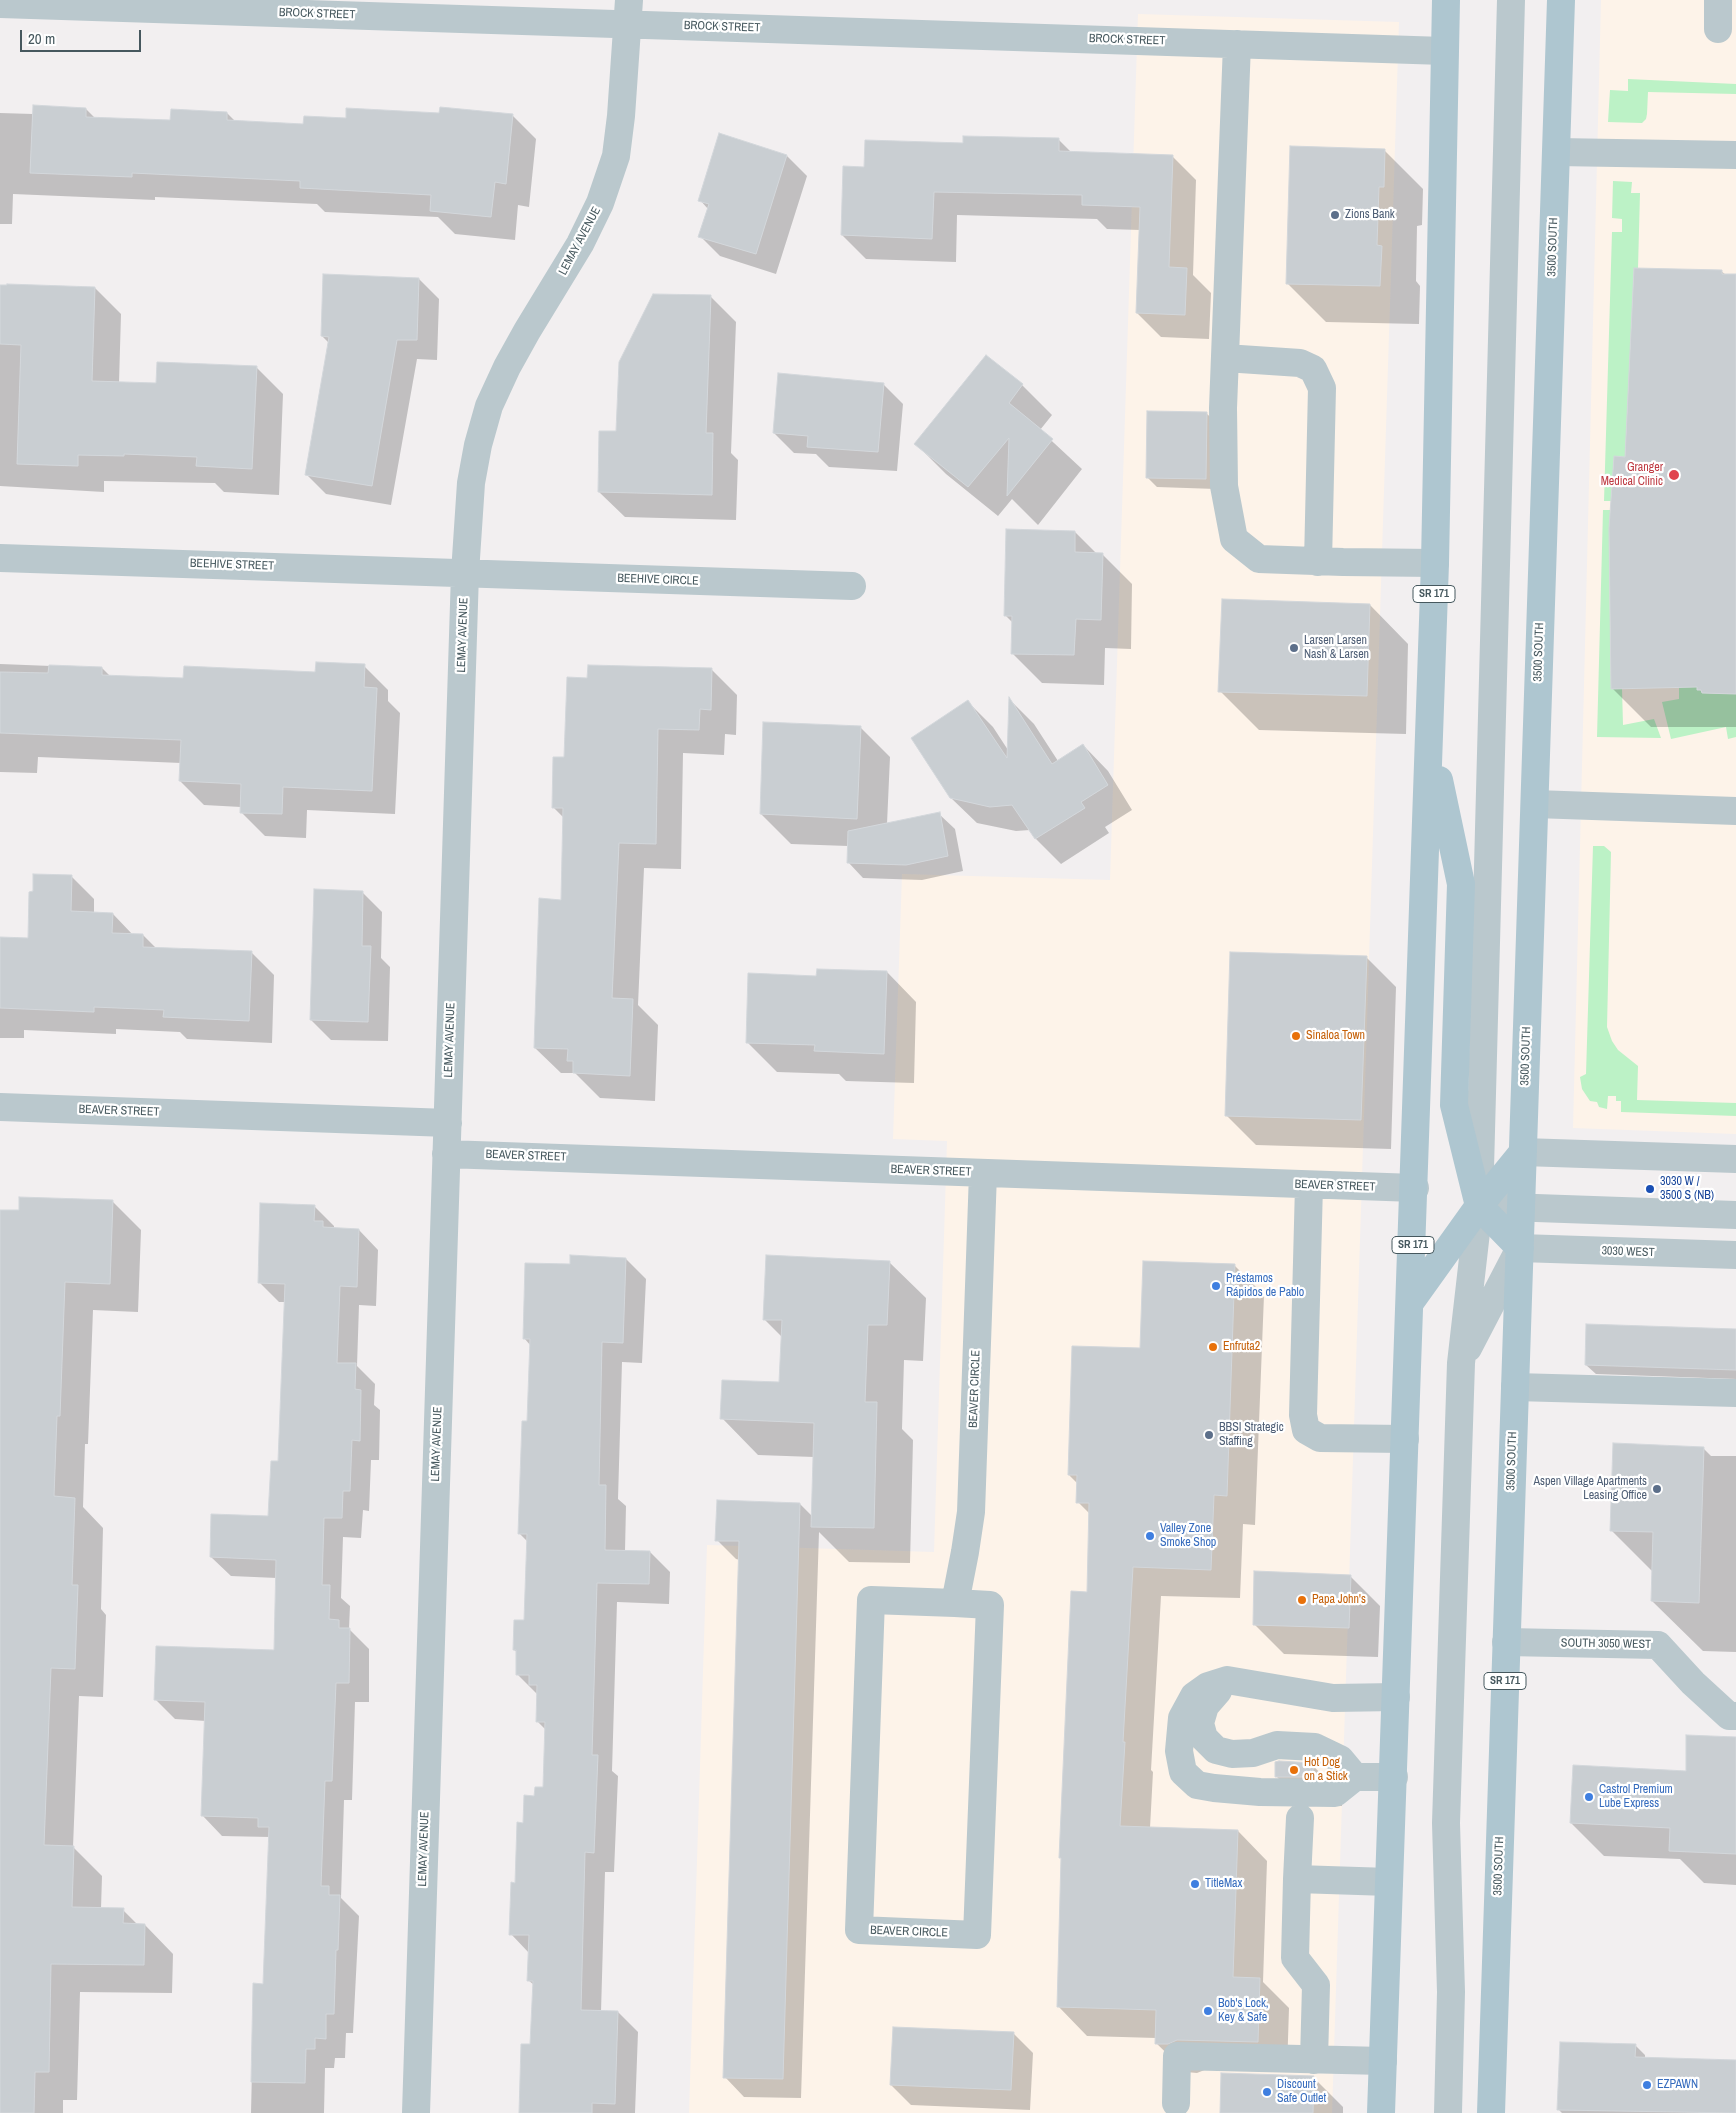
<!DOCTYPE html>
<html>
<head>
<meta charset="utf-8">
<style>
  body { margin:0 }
  #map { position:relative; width:1736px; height:2113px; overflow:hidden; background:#f2eff0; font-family:"Archivo Narrow",sans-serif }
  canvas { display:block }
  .scale { position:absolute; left:20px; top:30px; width:121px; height:22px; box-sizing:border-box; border:2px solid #46585e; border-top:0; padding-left:6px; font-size:15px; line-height:18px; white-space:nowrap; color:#46585e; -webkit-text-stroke:4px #fff; paint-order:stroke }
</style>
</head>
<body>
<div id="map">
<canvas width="1736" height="2113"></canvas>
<div class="scale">20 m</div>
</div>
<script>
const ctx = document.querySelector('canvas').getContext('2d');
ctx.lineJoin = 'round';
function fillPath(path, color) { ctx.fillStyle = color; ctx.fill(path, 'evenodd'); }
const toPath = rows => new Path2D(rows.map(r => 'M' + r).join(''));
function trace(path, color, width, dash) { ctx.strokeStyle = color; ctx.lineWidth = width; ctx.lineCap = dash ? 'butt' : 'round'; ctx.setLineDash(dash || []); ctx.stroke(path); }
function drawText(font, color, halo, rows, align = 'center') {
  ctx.font = font + ' "Archivo Narrow",sans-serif'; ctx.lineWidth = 4.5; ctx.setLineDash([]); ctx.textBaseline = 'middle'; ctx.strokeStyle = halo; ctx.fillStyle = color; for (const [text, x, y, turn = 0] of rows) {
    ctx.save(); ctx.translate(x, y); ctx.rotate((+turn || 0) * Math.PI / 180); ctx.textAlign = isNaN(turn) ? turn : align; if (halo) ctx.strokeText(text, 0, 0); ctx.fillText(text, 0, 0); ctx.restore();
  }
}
fillPath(toPath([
  [1601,0,1736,0,1736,1134,1573,1128],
  [1138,14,1399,22,1332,2113,689,2113,707,1545,934,1552,947,1141,893,1139,902,874,1110,880]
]), '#fdf3e9');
fillPath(toPath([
  [1628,79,1736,84,1736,94,1648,92,1647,114,1646,119,1642,123,1608,122,1610,90,1628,91],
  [1613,181,1632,182,1631,193,1640,193,1638,268,1634,268,1625,457,1614,457,1611,501,1604,501,1612,232,1622,232,1622,219,1612,218],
  [1603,510,1610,510,1609,551,1611,689,1622,688,1623,725,1654,719,1661,738,1597,737],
  [1679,684,1697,684,1702,693,1736,694,1736,737,1728,739,1726,727,1671,739,1662,702,1679,699],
  [1593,846,1604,846,1611,852,1607,1027,1612,1041,1618,1050,1638,1066,1637,1100,1736,1103,1736,1116,1621,1112,1621,1101,1616,1101,1616,1096,1608,1096,1607,1109,1599,1107,1597,1102,1590,1101,1582,1089,1580,1077,1586,1074]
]), '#bcf2c6');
fillPath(toPath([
  [86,109,96,119,172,122,227,113,236,122,305,125,347,119,440,114,512,115,536,139,529,207,518,205,515,240,455,234,438,217,325,212,317,204,155,197,155,200,13,194,12,224,0,224,0,113,33,114],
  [1058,139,1072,153,1172,156,1196,180,1193,275,1211,293,1209,339,1161,337,1137,313,1140,230,1107,229,1097,219,957,215,956,262,866,259,842,235,865,168,964,145],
  [1384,150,1423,189,1422,225,1417,226,1416,281,1420,286,1419,324,1326,322,1287,283],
  [787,156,807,176,776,274,720,256,700,236,708,209,700,200],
  [1721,271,1726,275,1736,275,1736,727,1651,727,1612,688,1626,459],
  [419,279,439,299,437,360,417,359,391,505,326,494,306,474,329,343,322,336],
  [0,286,95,288,121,314,119,383,158,384,256,367,283,394,279,495,224,492,215,483,104,481,104,492,0,486],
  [711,297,736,322,731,453,738,460,736,520,625,517,599,492],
  [986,356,1022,385,1052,415,1040,430,1082,469,1038,525,1012,499,998,516,946,474,916,444],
  [883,384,903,404,897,471,829,467,816,454,794,453,774,433],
  [1207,414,1217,423,1216,489,1157,487,1147,477],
  [1075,532,1097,554,1102,554,1132,584,1131,649,1105,648,1104,685,1042,683,1012,653,1013,623,1005,615],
  [1370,605,1408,644,1406,734,1259,730,1220,691],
  [0,664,102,668,110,676,184,679,316,673,364,666,388,690,388,701,400,713,395,814,307,810,306,838,265,836,241,812,241,807,204,805,180,781,181,763,38,757,37,773,0,772],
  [712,670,737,695,736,735,725,734,724,755,683,753,681,869,644,868,638,1005,658,1025,655,1101,600,1098,575,1073,561,1073,535,1048,563,901,564,818,553,807,565,758,589,679],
  [1010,700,1034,724,1058,761,1083,745,1108,771,1132,810,1105,827,1109,833,1061,864,1036,839,1030,830,1016,831,977,823,951,798,968,702,993,727,1008,750],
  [860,727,890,757,887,824,939,814,955,829,963,871,922,880,863,878,848,862,848,846,791,844,761,814],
  [72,877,94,899,94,913,113,914,133,935,143,935,157,949,251,952,274,975,272,1043,187,1039,180,1032,116,1029,116,1034,24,1030,24,1038,0,1038,0,939,29,940],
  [362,892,382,912,381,958,390,967,388,1041,331,1040,311,1020],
  [1367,958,1396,987,1391,1149,1256,1145,1226,1115],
  [887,972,916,1002,914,1083,846,1081,839,1074,777,1072,747,1042,818,977],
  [112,1201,141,1230,138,1312,93,1310,88,1444,85,1444,83,1507,103,1528,101,1609,106,1615,103,1697,79,1696,73,1847,102,1876,101,1909,123,1910,138,1925,145,1925,173,1954,172,1993,80,1992,77,2100,63,2100,63,2113,0,2113,0,1211,20,1212],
  [314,1206,334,1226,334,1229,359,1230,378,1250,376,1306,359,1305,357,1366,375,1384,374,1405,380,1410,379,1460,371,1460,369,1511,363,1510,361,1538,343,1537,341,1598,350,1606,349,1629,369,1649,369,1702,355,1702,352,1800,344,1800,341,1898,359,1916,353,2033,346,2033,345,2058,335,2058,334,2068,325,2068,324,2113,251,2113,254,1985,265,1985,270,1837,222,1836,203,1816,206,1721,175,1719,156,1700,275,1651,277,1578,231,1576,211,1557,270,1518,280,1463,285,1302,279,1302,259,1282],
  [626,1259,646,1279,642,1363,622,1362,618,1499,626,1506,625,1551,650,1552,670,1572,669,1604,617,1602,612,1771,618,1776,614,1872,605,1872,601,2012,618,2012,638,2032,635,2113,520,2113,532,2046,534,1985,528,1980,529,1953,511,1934,516,1884,536,1797,544,1789,546,1730,537,1721,537,1694,517,1674,517,1652,514,1650,525,1621,528,1542,519,1533,528,1423,531,1346,524,1338,571,1266],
  [889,1262,926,1298,923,1361,904,1360,902,1429,913,1440,910,1563,849,1562,819,1532,801,2098,744,2097,725,2077,740,1560,736,1559,717,1540,800,1504,813,1517,814,1457,758,1455,722,1418,781,1383,782,1337,764,1319],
  [1235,1266,1264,1295,1255,1525,1243,1524,1240,1598,1161,1596,1151,1770,1153,1772,1150,1828,1238,1831,1267,1861,1263,1982,1289,2008,1287,2071,1207,2069,1197,2073,1186,2072,1156,2043,1156,2038,1087,2036,1058,2006,1088,1594,1090,1514,1078,1502,1078,1484,1069,1475,1141,1349],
  [1736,1330,1736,1379,1596,1374,1586,1365],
  [1703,1448,1711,1456,1736,1456,1736,1652,1703,1651,1652,1601,1653,1572,1611,1530],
  [1350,1576,1380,1606,1378,1657,1284,1654,1254,1624],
  [1736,1738,1736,1885,1704,1883,1680,1859,1604,1856,1571,1823,1687,1772],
  [1312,1765,1342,1794,1342,1806,1306,1806,1276,1776],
  [1013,2033,1033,2053,1030,2110,911,2105,891,2085],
  [1635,2045,1645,2055,1645,2059,1736,2062,1736,2113,1562,2113,1559,2110],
  [1313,2077,1343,2107,1343,2113,1222,2113]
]), '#0003');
const building = toPath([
  [33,105,86,108,86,117,170,120,171,109,227,112,227,120,303,124,304,116,346,118,346,108,439,113,440,107,513,114,506,184,495,182,491,217,430,211,431,195,300,188,300,181,132,173,132,177,30,173,33,105],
  [719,133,787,155,756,254,698,237,709,204,698,201,719,133],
  [963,136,1059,138,1059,151,1173,155,1169,267,1187,268,1185,315,1136,313,1140,207,1082,205,1082,195,934,192,932,239,841,235,843,166,864,167,865,140,963,143,963,136],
  [1290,146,1385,149,1384,187,1379,187,1377,245,1382,246,1380,286,1286,284,1290,146],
  [1634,268,1722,270,1722,274,1736,274,1736,694,1702,693,1701,690,1697,690,1697,687,1611,689,1609,528,1614,456,1625,457,1634,268],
  [323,274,419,278,417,340,397,340,372,486,305,475,329,337,321,336,323,274],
  [7,284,95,287,92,381,156,383,157,362,257,366,252,469,196,466,197,457,124,454,124,456,78,455,78,466,17,464,21,345,0,344,0,285,7,285,7,284],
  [653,294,711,295,706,433,713,433,712,495,598,492,599,431,616,431,619,362,653,294],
  [986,355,1023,384,1009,403,1053,439,1007,496,1009,438,968,487,914,444,986,355],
  [778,373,884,383,878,452,807,447,808,436,773,433,778,373],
  [1147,411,1207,412,1206,479,1146,478,1147,411],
  [1006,529,1075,531,1075,552,1103,553,1101,620,1076,619,1074,655,1011,654,1012,616,1004,616,1006,529],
  [1222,599,1370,604,1367,696,1218,692,1222,599],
  [316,662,365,664,364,687,377,688,372,791,283,787,282,814,240,813,241,784,179,781,181,740,0,733,0,672,48,673,49,665,102,667,102,675,183,678,184,666,315,672,316,662],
  [588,665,712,668,711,710,700,709,699,730,658,729,656,844,619,843,612,998,633,999,630,1076,573,1073,573,1061,567,1061,568,1049,534,1048,539,898,561,900,563,808,552,808,553,757,564,757,567,677,587,678,588,665],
  [1009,697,1052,764,1083,744,1108,785,1081,802,1085,808,1035,839,1012,805,990,807,950,798,911,738,968,700,1007,758,1009,697],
  [763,722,861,726,857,819,760,814,763,722],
  [940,812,948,856,906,865,847,863,848,831,940,812],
  [33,874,72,875,71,911,113,913,112,933,143,934,143,947,252,951,249,1021,163,1017,164,1010,94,1007,94,1012,0,1008,0,937,28,938,29,892,33,891,33,874],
  [314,889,363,891,362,946,371,946,368,1022,310,1020,314,889],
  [1230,952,1367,956,1361,1120,1225,1116,1230,952],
  [817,969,887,971,884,1054,814,1051,815,1045,746,1043,748,973,816,976,817,969],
  [19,1197,113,1200,110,1284,65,1282,60,1416,57,1416,54,1496,75,1498,72,1585,78,1585,75,1669,51,1668,44,1845,74,1846,72,1907,124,1908,123,1923,145,1924,144,1965,51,1964,49,2072,35,2072,34,2113,0,2113,0,1210,19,1210,19,1197],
  [260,1203,315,1205,314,1221,323,1221,323,1227,359,1229,357,1287,340,1286,337,1363,356,1363,355,1389,361,1390,360,1441,352,1440,350,1491,343,1491,342,1518,324,1518,322,1585,330,1585,329,1619,339,1620,339,1628,350,1628,349,1683,336,1683,332,1781,325,1781,321,1886,329,1886,329,1895,340,1895,338,1950,336,1950,334,2014,326,2014,326,2039,315,2038,315,2049,306,2049,305,2083,251,2082,253,1983,263,1984,269,1827,258,1827,258,1818,201,1816,205,1702,154,1700,156,1646,274,1650,276,1560,210,1557,211,1514,268,1516,271,1461,278,1461,285,1284,258,1283,260,1203],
  [570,1255,626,1258,623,1343,602,1342,599,1485,606,1485,605,1550,650,1551,649,1584,597,1583,592,1755,598,1755,594,1853,585,1852,581,2010,618,2011,615,2104,592,2103,592,2113,519,2113,521,2044,530,2044,533,1981,527,1981,529,1935,509,1935,511,1882,515,1883,517,1822,523,1823,524,1795,534,1796,535,1787,543,1787,545,1722,536,1722,537,1685,529,1685,529,1675,516,1675,516,1650,513,1650,514,1620,524,1620,527,1534,518,1534,522,1421,527,1421,530,1339,523,1339,525,1263,570,1264,570,1255],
  [766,1255,890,1261,887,1325,868,1325,865,1402,877,1402,874,1528,811,1527,814,1423,720,1419,722,1380,779,1382,782,1320,763,1320,766,1255],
  [1143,1261,1235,1264,1227,1496,1214,1495,1211,1570,1133,1567,1123,1742,1125,1742,1120,1826,1238,1830,1233,1977,1260,1978,1258,2042,1177,2040,1168,2044,1155,2044,1156,2010,1057,2007,1061,1858,1059,1858,1071,1591,1087,1592,1089,1503,1076,1503,1077,1475,1068,1475,1072,1346,1140,1348,1143,1261],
  [1586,1324,1736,1329,1736,1370,1585,1365,1586,1324],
  [1613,1443,1704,1447,1699,1603,1651,1601,1653,1532,1610,1531,1613,1443],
  [717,1500,800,1503,783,2079,723,2078,739,1541,715,1541,717,1500],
  [1254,1571,1351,1575,1349,1628,1253,1625,1254,1571],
  [1686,1735,1736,1737,1736,1854,1669,1851,1670,1828,1570,1823,1573,1765,1686,1771,1686,1735],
  [1279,1761,1313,1763,1313,1777,1275,1777,1275,1762,1279,1761],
  [893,2027,1014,2032,1011,2090,890,2085,893,2027],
  [1560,2042,1636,2044,1635,2057,1736,2060,1736,2113,1557,2110,1560,2042],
  [1221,2073,1314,2076,1313,2113,1220,2113,1221,2073]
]);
fillPath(building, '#c9ced2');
trace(building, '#d3d7db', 1);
trace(toPath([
  [0,4,1444,51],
  [1718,29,1718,0],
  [1237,44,1223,408,1224,486,1234,539,1259,559,1343,562,1435,563],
  [1557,152,1736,155],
  [1225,358,1300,363,1313,369,1322,388,1318,562],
  [0,558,852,586],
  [1535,804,1736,811],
  [0,1107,448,1123],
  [1523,1152,1736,1159],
  [446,1154,1415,1188],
  [1309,1185,1303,1415,1306,1430,1320,1438,1405,1439],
  [1479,1206,1736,1215],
  [1468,1348,1520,1248,1736,1255],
  [1515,1387,1736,1393],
  [955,1603,990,1605,977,1935,859,1930,871,1600,955,1603,965,1552,971,1512,983,1173],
  [1506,1642,1658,1645,1693,1683,1729,1716,1736,1716],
  [1218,1691,1205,1706,1200,1723,1204,1738,1216,1750,1232,1754,1253,1753,1277,1745,1315,1747,1340,1759,1355,1777],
  [1394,1777,1355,1777,1335,1793,1260,1792,1214,1788,1197,1785,1183,1772,1179,1751,1182,1718,1194,1696,1208,1686,1227,1680,1333,1698,1396,1697],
  [1297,1879,1300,1818],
  [1314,2060,1316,1985,1295,1958,1297,1879,1389,1882],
  [1176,2103,1177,2056,1383,2061],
  [416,2113,465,573,471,483,478,445,489,406,507,367,527,331,580,244,600,203,616,156,621,116,629,0],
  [1448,2113,1451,1992,1446,1823,1461,1363,1479,1206,1511,0]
]), '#bac8cd', 28);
trace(toPath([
  [1439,780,1461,884,1454,1105,1479,1206,1520,1248],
  [1411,1301,1479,1206,1523,1152],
  [1381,2113,1435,563,1446,0],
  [1491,2113,1561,0]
]), '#aec6d0', 28);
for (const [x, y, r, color] of [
  [1335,215,5,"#5c6f8a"],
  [1674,475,6,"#e0444e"],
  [1294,648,5,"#5c6f8a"],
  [1296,1036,5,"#e8710a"],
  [1650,1189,5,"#1a4fb4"],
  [1216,1286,5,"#3f7fe0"],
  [1213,1347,5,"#e8710a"],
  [1209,1435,5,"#5c6f8a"],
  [1657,1489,5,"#5c6f8a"],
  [1150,1536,5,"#3f7fe0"],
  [1302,1600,5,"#e8710a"],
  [1294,1770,5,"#e8710a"],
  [1589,1797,5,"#3f7fe0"],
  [1195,1884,5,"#3f7fe0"],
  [1208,2011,5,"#3f7fe0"],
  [1647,2085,5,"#3f7fe0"],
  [1267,2092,5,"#3f7fe0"]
]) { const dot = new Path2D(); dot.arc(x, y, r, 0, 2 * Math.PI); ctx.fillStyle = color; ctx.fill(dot); trace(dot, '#fff', 2); }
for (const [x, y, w] of [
  [1434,594,42],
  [1413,1245,42],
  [1505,1681,42]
]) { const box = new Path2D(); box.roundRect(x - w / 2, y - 8.5, w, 17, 4); ctx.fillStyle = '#fff'; ctx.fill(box); trace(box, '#46585e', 1); }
drawText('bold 11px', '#46585e', null, [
  ["SR 171",1434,594],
  ["SR 171",1413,1245],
  ["SR 171",1505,1681]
]);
drawText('12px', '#46585e', '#fff', [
  ["BROCK STREET",317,14,2],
  ["BROCK STREET",722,27,2],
  ["BROCK STREET",1127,40,2],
  ["LEMAY AVENUE",580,241,-62],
  ["3500 SOUTH",1553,247,-88],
  ["BEEHIVE STREET",232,565,2],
  ["BEEHIVE CIRCLE",658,580,2],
  ["LEMAY AVENUE",463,635,-88],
  ["3500 SOUTH",1539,652,-88],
  ["LEMAY AVENUE",450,1040,-88],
  ["3500 SOUTH",1526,1056,-88],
  ["BEAVER STREET",119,1111,2],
  ["BEAVER STREET",526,1156,2],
  ["BEAVER STREET",931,1171,2],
  ["BEAVER STREET",1335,1186,2],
  ["3030 WEST",1628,1252,2],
  ["BEAVER CIRCLE",975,1389,-88],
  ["LEMAY AVENUE",437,1444,-88],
  ["3500 SOUTH",1512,1461,-88],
  ["SOUTH 3050 WEST",1606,1644,1],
  ["LEMAY AVENUE",424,1849,-88],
  ["3500 SOUTH",1499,1866,-88],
  ["BEAVER CIRCLE",909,1932,2]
]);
drawText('12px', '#4e5e75', '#fff', [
  ["Zions Bank",1345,215],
  ["Larsen Larsen",1304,641],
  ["Nash & Larsen",1304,655],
  ["BBSI Strategic",1219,1428],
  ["Staffing",1219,1442],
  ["Aspen Village Apartments",1647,1482,"right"],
  ["Leasing Office",1647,1496,"right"]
], 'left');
drawText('12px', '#be3a42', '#fff', [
  ["Granger",1663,468],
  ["Medical Clinic",1663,482]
], 'right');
drawText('12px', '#c56008', '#fff', [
  ["Sinaloa Town",1306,1036],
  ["Enfruta2",1223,1347],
  ["Papa John's",1312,1600],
  ["Hot Dog",1304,1763],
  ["on a Stick",1304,1777]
], 'left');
drawText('12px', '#164399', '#fff', [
  ["3030 W /",1660,1182],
  ["3500 S (NB)",1660,1196]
], 'left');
drawText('12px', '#366cbe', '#fff', [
  ["Préstamos",1226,1279],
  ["Rápidos de Pablo",1226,1293],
  ["Valley Zone",1160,1529],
  ["Smoke Shop",1160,1543],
  ["Castrol Premium",1599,1790],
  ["Lube Express",1599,1804],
  ["TitleMax",1205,1884],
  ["Bob's Lock,",1218,2004],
  ["Key & Safe",1218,2018],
  ["Discount",1277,2085],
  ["Safe Outlet",1277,2099],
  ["EZPAWN",1657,2085]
], 'left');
</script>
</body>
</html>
